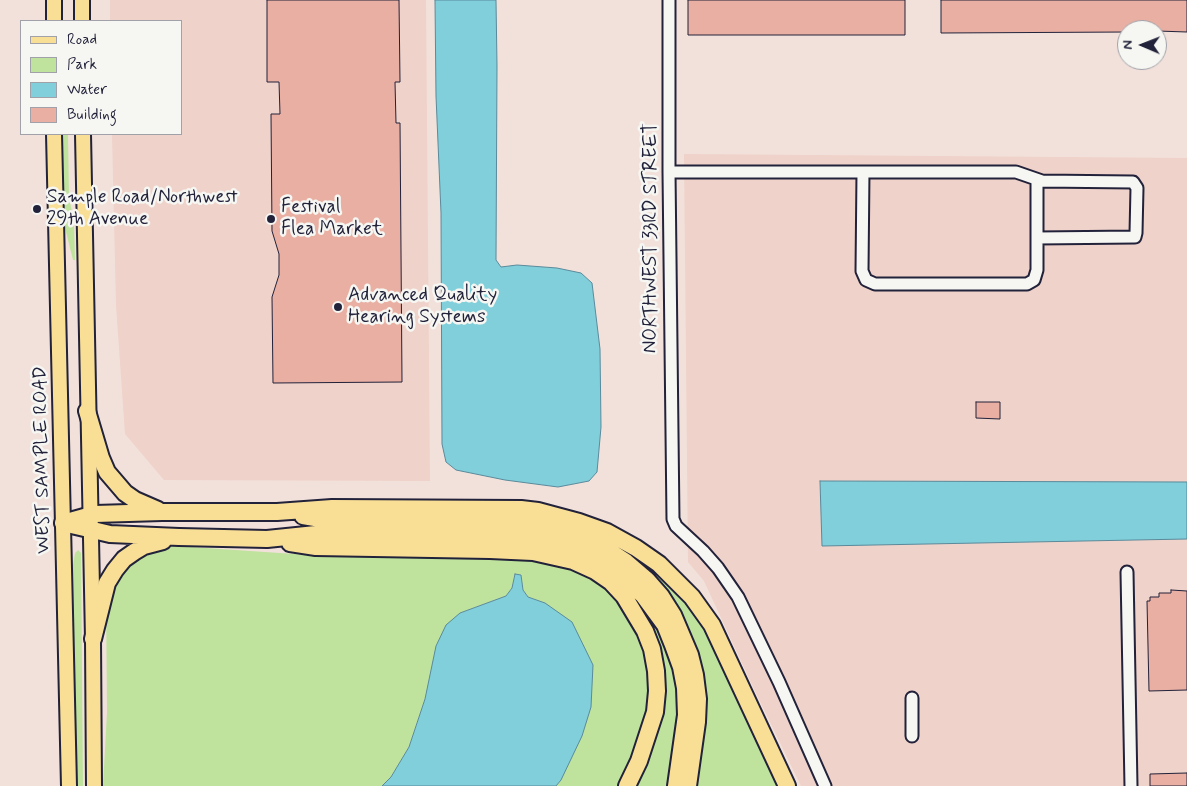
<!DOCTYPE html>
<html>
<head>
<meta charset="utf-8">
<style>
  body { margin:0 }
  #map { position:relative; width:1187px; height:786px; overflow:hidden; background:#f2e1da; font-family:Mynerve,sans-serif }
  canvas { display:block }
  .legend { position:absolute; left:20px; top:20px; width:162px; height:115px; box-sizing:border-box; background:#f6f6f2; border:1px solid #a1a1a9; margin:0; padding:6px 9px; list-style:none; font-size:15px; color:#22223b }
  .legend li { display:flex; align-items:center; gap:10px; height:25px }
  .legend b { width:25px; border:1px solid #a1a1a9 }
  .north { position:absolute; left:1117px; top:20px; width:50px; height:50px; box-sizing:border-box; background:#f6f6f2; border:1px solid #a1a1a9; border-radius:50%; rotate:271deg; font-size:14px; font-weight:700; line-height:20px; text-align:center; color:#22223b }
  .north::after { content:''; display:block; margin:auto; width:18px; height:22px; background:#22223b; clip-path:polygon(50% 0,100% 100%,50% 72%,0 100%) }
</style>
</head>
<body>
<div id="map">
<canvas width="1187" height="786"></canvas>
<ul class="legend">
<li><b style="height:6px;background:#f9df96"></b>Road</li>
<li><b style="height:14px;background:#bfe39d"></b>Park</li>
<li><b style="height:14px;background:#80cfdb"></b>Water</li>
<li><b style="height:14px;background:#e8afa2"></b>Building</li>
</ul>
<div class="north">N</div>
</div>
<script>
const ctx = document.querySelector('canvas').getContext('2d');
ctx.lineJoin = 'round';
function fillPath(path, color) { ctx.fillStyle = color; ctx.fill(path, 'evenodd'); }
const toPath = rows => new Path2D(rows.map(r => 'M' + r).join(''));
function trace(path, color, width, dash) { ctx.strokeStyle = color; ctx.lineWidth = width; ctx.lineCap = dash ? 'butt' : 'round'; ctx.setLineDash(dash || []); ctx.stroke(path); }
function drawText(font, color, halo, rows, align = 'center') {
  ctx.font = font + ' Mynerve,sans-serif'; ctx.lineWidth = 5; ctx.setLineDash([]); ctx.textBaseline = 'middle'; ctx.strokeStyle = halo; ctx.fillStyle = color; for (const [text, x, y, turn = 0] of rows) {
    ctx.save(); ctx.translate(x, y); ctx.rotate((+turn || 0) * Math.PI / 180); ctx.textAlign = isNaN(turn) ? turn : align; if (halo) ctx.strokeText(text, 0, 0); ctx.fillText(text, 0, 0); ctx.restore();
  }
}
fillPath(toPath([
  [110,0,426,0,430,481,164,480,125,434,116,305,112,134,181,134,181,21,110,21],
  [684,154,1187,158,1187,786,801,786,753,687,704,581,688,562]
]), '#efd2c9');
fillPath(toPath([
  [62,134,68,134,69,198,74,221,75,260,73,260,62,216],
  [608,541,643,558,700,615,781,786,695,786,705,702,704,678,700,657,693,637,674,601,665,589,639,562],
  [162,545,309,555,463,558,538,561,581,573,609,591,617,599,636,624,651,671,646,723,621,786,556,786,561,780,545,603,528,597,523,590,521,575,515,574,512,588,506,596,460,613,425,699,409,747,391,777,382,786,103,786,107,712,106,599,127,563],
  [78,550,81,553,83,786,75,786,71,620,73,565,75,553],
  [643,606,656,626,665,644,673,664,676,682,678,715,668,786,632,786,651,742,655,641,641,607]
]), '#bfe39d');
const water = toPath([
  [435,0,496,0,497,66,496,260,501,267,517,265,557,268,581,273,592,283,600,349,601,427,597,472,589,481,558,487,505,480,456,470,446,462,442,444,441,213,436,96,435,0],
  [820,481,1187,482,1187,539,822,546,820,481],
  [515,574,521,575,523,590,528,597,545,603,572,622,593,665,591,707,582,736,561,780,556,786,382,786,391,777,409,747,425,699,436,646,446,625,460,613,506,596,512,588,515,574]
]);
fillPath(water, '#80cfdb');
trace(water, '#5a8a9b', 1);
const building = toPath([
  [267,0,399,0,400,82,395,82,396,123,400,123,402,382,273,383,272,297,279,275,279,254,272,231,271,114,280,114,279,82,267,82,267,0],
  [688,0,905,0,905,35,688,35,688,0],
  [941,0,1187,0,1187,32,1127,30,1127,32,941,33,941,0],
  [976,402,1000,402,1000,419,976,418,976,402],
  [1171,590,1187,591,1187,690,1149,691,1147,601,1150,601,1150,597,1159,597,1159,593,1171,593,1171,590],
  [1187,773,1187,786,1150,786,1150,774,1187,773]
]);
fillPath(building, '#e8afa2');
trace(building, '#22223b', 1);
const minor = toPath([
  [669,0,669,172,673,519,676,526,703,551,718,568,738,597,779,682,825,786],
  [669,172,1016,172,1042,181,1133,182,1137,188,1136,233,1135,237,1037,238],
  [863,172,862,271,866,280,875,284,1027,284,1034,280,1037,270,1037,180],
  [1127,572,1131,786],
  [912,736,912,698]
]);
const major = toPath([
  [82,0,82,21],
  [54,21,54,0],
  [54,134,69,786],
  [83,134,93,639,94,786]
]);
const highway = toPath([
  [87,411,101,458,107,472,125,493,135,500,158,510],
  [303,516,333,521,510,522,544,527,567,532,585,539,606,549,626,562,647,580,661,596,673,615,690,655,695,675,698,699,697,722,688,786],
  [63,523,95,514,162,512,277,512,332,508,521,509,538,511,579,522,607,532,636,548,659,564,692,597,712,625,787,786],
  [63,523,110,534,179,537,267,539,316,534,522,538,546,541,581,551,598,559,617,571,643,595,665,625,673,645,681,667,685,688,686,715,676,786],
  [290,543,316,547,490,550,533,552,573,561,595,571,611,582,624,596,645,631,652,649,656,671,657,691,655,712,639,761,627,786],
  [93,639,107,583,115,570,124,559,134,552,144,546,163,541]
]);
trace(minor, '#22223b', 15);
trace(major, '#22223b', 18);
trace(highway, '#22223b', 20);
trace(minor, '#f6f6f2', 11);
trace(major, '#f9df96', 14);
trace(highway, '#f9df96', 16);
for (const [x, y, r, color] of [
  [37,209,5,"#22223b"],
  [271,219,5,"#22223b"],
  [338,307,5,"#22223b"]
]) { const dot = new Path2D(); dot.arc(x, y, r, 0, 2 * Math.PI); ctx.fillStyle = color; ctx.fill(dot); trace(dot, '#f6f6f2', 2); }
drawText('19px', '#22223b', '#f6f6f2', [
  ["Sample Road/Northwest",47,198],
  ["29th Avenue",47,220],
  ["Festival",281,208],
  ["Flea Market",281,230],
  ["Advanced Quality",348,296],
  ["Hearing Systems",348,318]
], 'left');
drawText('19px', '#22223b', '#f6f6f2', [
  ["NORTHWEST 33RD STREET",652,238,-90],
  ["WEST SAMPLE ROAD",43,460,-91]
]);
</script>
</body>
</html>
